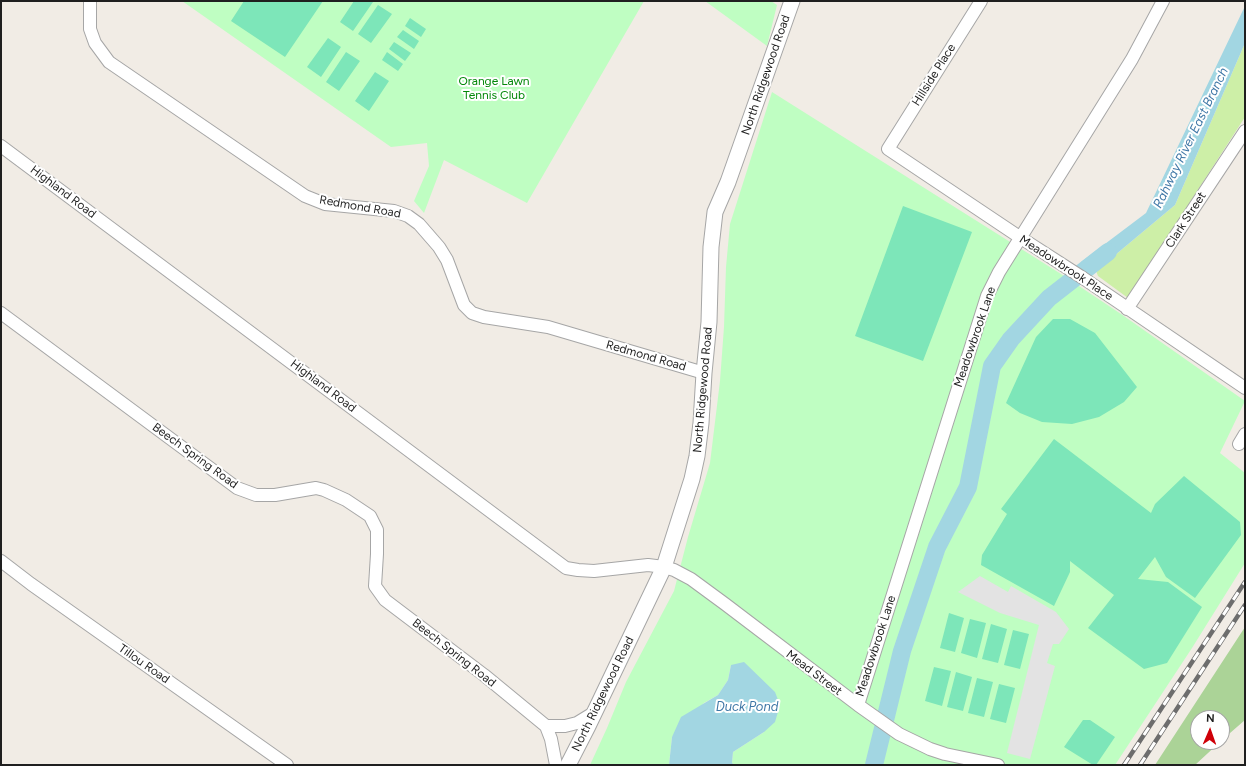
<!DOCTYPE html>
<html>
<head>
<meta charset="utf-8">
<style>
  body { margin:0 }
  #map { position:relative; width:1246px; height:766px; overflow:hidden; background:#f1ece5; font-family:Figtree,sans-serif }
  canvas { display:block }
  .frame { position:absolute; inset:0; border:2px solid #1f1f1f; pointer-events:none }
  .north { position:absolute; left:1190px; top:710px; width:40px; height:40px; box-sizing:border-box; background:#fff; border:1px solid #a5a5a5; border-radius:50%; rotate:2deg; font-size:11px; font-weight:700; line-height:16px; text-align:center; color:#1f1f1f }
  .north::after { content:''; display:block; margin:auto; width:14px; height:18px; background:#cf0008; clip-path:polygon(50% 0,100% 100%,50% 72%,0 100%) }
</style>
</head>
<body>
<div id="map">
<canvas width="1246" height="766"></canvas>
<div class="frame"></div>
<div class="north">N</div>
</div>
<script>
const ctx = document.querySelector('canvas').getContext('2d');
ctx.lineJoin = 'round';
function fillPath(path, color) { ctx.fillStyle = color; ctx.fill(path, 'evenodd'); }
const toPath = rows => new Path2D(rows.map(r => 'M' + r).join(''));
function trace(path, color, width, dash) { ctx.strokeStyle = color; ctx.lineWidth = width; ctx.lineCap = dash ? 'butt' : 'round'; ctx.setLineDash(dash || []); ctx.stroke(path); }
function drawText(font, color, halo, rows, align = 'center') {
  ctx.font = font + ' Figtree,sans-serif'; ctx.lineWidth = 4; ctx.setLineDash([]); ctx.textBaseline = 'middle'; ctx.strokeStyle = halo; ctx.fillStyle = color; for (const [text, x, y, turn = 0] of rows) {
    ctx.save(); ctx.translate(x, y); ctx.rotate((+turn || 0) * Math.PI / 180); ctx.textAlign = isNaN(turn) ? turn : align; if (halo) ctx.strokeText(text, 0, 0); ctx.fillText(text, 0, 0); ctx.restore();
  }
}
fillPath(toPath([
  [1245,43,1245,117,1128,298,1098,276,1096,271,1175,205]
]), '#cdefa7');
fillPath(toPath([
  [1245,627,1245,720,1222,740,1222,718,1198,718,1198,742,1220,742,1195,765,1155,765]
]), '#abd397');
fillPath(toPath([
  [182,1,644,1,527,203,444,160,424,213,414,201,429,166,427,143,391,147],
  [705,1,771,1,777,5,767,46],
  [772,92,1061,274,1121,314,1245,401,1220,453,1245,473,1245,563,1192,648,1115,765,735,765,732,763,733,752,764,732,731,665,728,680,718,695,704,703,672,737,669,765,590,765,607,728,626,682,674,591,688,537,710,463,720,381,724,327,726,267,730,224]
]), '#bffec2');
fillPath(toPath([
  [244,1,323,1,285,57,231,21],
  [354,1,373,2,353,31,340,22],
  [378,5,392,14,371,43,358,34],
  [410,18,426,29,421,37,405,26],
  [403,30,419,41,414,49,397,37],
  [328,38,341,47,321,77,307,67],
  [394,42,411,53,405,61,389,49],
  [346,52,360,61,339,91,326,82],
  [387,52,403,64,398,71,382,60],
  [375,72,389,81,369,111,355,101],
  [903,206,972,232,923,361,855,336],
  [1053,319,1070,319,1095,333,1137,387,1124,402,1099,417,1072,424,1042,422,1020,413,1006,403,1036,337],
  [1054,439,1151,513,1155,504,1184,476,1240,522,1241,535,1195,598,1166,577,1155,557,1138,579,1168,582,1202,607,1167,663,1144,669,1088,628,1114,595,1070,561,1070,572,1054,606,981,565,982,555,1007,514,1001,509],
  [949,613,964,618,955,652,940,648],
  [970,619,986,623,977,658,961,653],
  [991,624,1007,629,998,663,982,659],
  [1013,630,1029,634,1020,669,1004,665],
  [934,667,951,671,942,706,925,701],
  [956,672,972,677,963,711,947,707],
  [977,678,993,682,984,717,968,713],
  [999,684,1015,688,1006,723,990,719],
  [1083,720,1090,720,1115,737,1096,765,1093,765,1064,747]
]), '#7de6b9');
fillPath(toPath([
  [980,576,1008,592,1011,586,1056,612,1069,629,1059,644,1053,644,1047,663,1055,666,1030,759,1007,753,1039,625,1000,613,958,592]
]), '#e3e3e3');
fillPath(toPath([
  [1245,6,1245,43,1175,205,1096,271,1081,262,1146,213],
  [744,662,775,692,780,705,775,722,764,732,733,752,732,763,735,765,669,765,672,737,681,717,718,695,728,680,731,665]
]), '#a2d6e2');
trace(toPath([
  [874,765,902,651,937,547,968,487,992,366,1011,339,1049,298,1108,252]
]), '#a2d6e2', 18);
const minor = toPath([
  [90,1,90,29,95,43,109,62,305,196,325,204,394,211,408,216,419,224,439,247,447,260,464,305,472,313,484,317,548,327,704,373],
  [981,1,888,149,1021,238,1083,278,1245,388],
  [1,146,566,568,578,570,594,571,648,565,664,567,674,570,691,579,725,604,858,705,899,734,930,749,945,754,998,765],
  [1127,309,1245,131],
  [1,313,237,488,256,495,275,495,316,488,324,490,346,500,370,516,377,530,377,554,375,586,385,600,484,675,546,726,551,739,556,765],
  [1239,444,1245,434],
  [1,561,31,584,287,765],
  [858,705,987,296,999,272,1132,59,1163,1],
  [546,726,565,726,577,723,595,712]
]);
const tertiary = toPath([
  [568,765,588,726,664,567,692,479,697,456,701,423,704,373,709,322,711,247,715,212,728,182,792,1]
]);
trace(minor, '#a6a6a6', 14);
trace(tertiary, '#a6a6a6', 17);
trace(minor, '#fff', 12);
trace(tertiary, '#fff', 15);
const rail = toPath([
  [1124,765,1245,582],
  [1140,765,1245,605]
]);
trace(rail, '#6d6d6d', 4.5);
trace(rail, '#fff', 3, [9]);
drawText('12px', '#1f1f1f', '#fff', [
  ["North Ridgewood Road",766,75,-71],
  ["Hillside Place",934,75,-58],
  ["Highland Road",63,192,37],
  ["Redmond Road",360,207,10],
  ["Clark Street",1186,220,-57],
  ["Meadowbrook Place",1066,268,33],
  ["Meadowbrook Lane",975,337,-71],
  ["Redmond Road",646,356,16],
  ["Highland Road",323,386,37],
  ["North Ridgewood Road",703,390,-85],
  ["Beech Spring Road",195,456,36],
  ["Meadowbrook Lane",876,646,-72],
  ["Beech Spring Road",454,653,38],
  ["Tillou Road",144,664,35],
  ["Mead Street",814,673,37],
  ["North Ridgewood Road",603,694,-64]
]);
drawText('12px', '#038809', '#fff', [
  ["Orange Lawn",494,81],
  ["Tennis Club",494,95]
]);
drawText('italic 13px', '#3f77a6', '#fff', [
  ["Rahway River East Branch",1191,138,-64],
  ["Duck Pond",747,707]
]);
</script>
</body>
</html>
